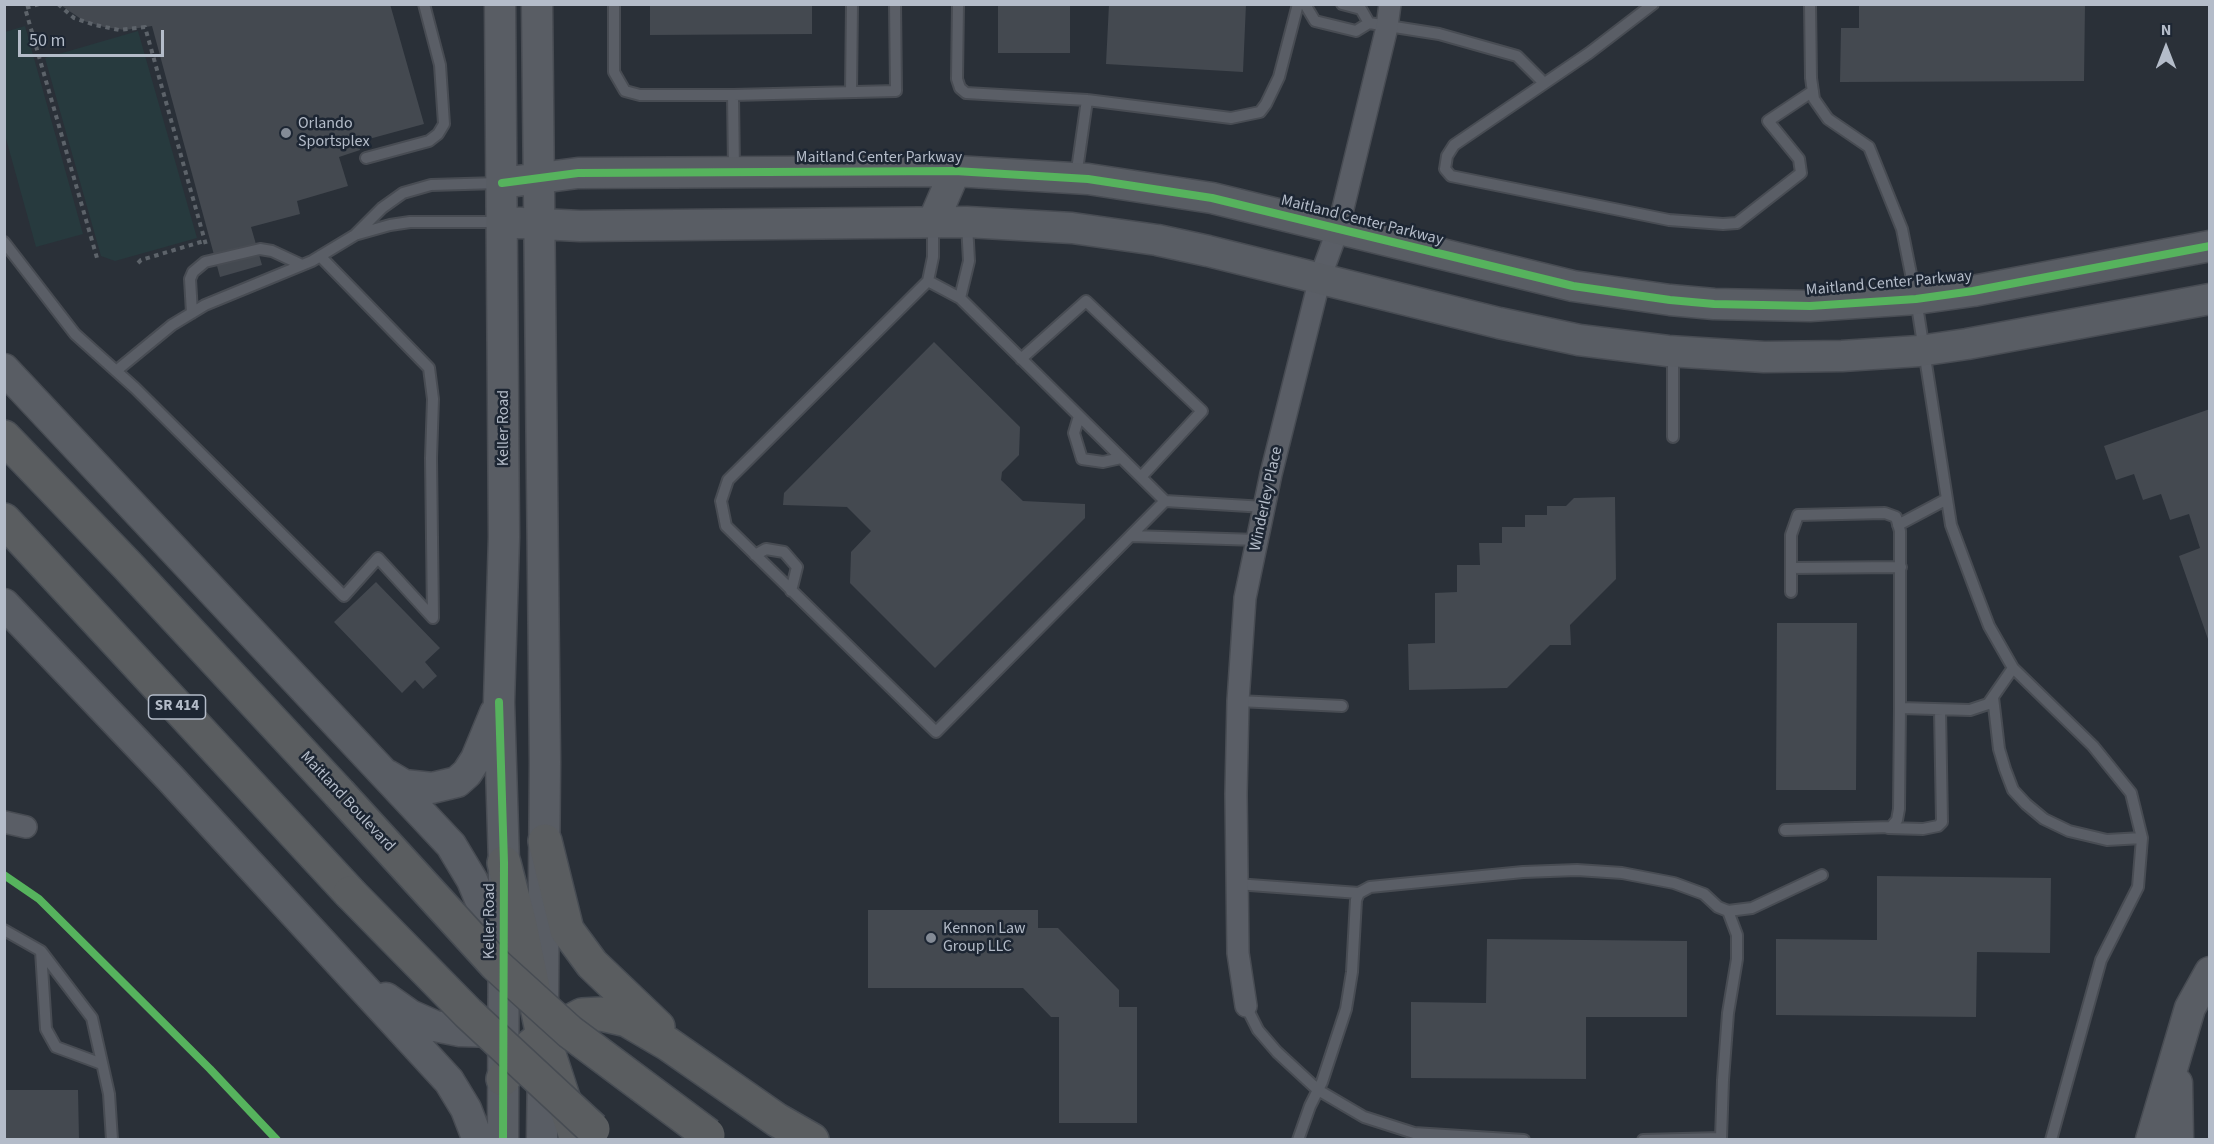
<!DOCTYPE html>
<html>
<head>
<meta charset="utf-8">
<style>
  body { margin:0 }
  #map { position:relative; width:2214px; height:1144px; overflow:hidden; background:#2a3038; font-family:"Source Sans 3",sans-serif }
  canvas { display:block }
  .frame { position:absolute; inset:0; border:6px solid #b4bcc9; pointer-events:none }
  .north { position:absolute; left:2136px; top:18px; width:60px; height:60px; -webkit-text-stroke:4px #1d2633; paint-order:stroke; rotate:0deg; font-size:16px; font-weight:700; line-height:24px; text-align:center; color:#b4bcc9 }
  .north::after { content:''; display:block; margin:auto; width:21px; height:27px; background:#b4bcc9; clip-path:polygon(50% 0,100% 100%,50% 72%,0 100%) }
  .scale { position:absolute; left:18px; top:30px; width:146px; height:27px; box-sizing:border-box; border:3px solid #b4bcc9; border-top:0; padding-left:8px; font-size:18px; line-height:21px; white-space:nowrap; color:#b4bcc9; -webkit-text-stroke:4px #1d2633; paint-order:stroke }
</style>
</head>
<body>
<div id="map">
<canvas width="2214" height="1144"></canvas>
<div class="frame"></div>
<div class="north">N</div>
<div class="scale">50 m</div>
</div>
<script>
const ctx = document.querySelector('canvas').getContext('2d');
ctx.lineJoin = 'round';
function fillPath(path, color) { ctx.fillStyle = color; ctx.fill(path, 'evenodd'); }
const toPath = rows => new Path2D(rows.map(r => 'M' + r).join(''));
function trace(path, color, width, dash) { ctx.strokeStyle = color; ctx.lineWidth = width; ctx.lineCap = dash ? 'butt' : 'round'; ctx.setLineDash(dash || []); ctx.stroke(path); }
function drawText(font, color, halo, rows, align = 'center') {
  ctx.font = font + ' "Source Sans 3",sans-serif'; ctx.lineWidth = 5; ctx.setLineDash([]); ctx.textBaseline = 'middle'; ctx.strokeStyle = halo; ctx.fillStyle = color; for (const [text, x, y, turn = 0] of rows) {
    ctx.save(); ctx.translate(x, y); ctx.rotate((+turn || 0) * Math.PI / 180); ctx.textAlign = isNaN(turn) ? turn : align; if (halo) ctx.strokeText(text, 0, 0); ctx.fillText(text, 0, 0); ctx.restore();
  }
}
fillPath(toPath([
  [25,26,83,234,36,247,5,135,5,32],
  [138,31,197,238,115,261,101,256,45,58]
]), '#273a3e');
fillPath(toPath([
  [59,4,390,4,424,124,358,142,360,150,339,157,348,186,297,201,300,214,251,227,262,265,220,277,152,26,125,30,104,27,84,21],
  [650,4,812,4,812,34,650,35],
  [998,4,1070,4,1070,53,998,53],
  [1109,4,1246,4,1243,72,1106,64],
  [1859,4,2085,4,2084,81,1840,82,1841,28,1859,28],
  [934,342,1020,427,1019,455,1002,472,1001,480,1023,501,1085,504,1085,518,935,668,850,583,851,552,871,531,847,507,783,505,784,493],
  [2210,409,2210,642,2209,642,2179,556,2200,548,2189,514,2170,520,2161,494,2143,500,2134,474,2116,480,2104,446],
  [1615,497,1616,579,1570,625,1571,645,1550,645,1507,688,1409,690,1408,644,1435,643,1435,593,1457,592,1457,565,1480,565,1479,543,1502,543,1502,527,1525,527,1525,515,1547,515,1547,506,1566,506,1574,498],
  [376,582,440,648,425,662,437,676,423,689,415,680,402,693,334,622],
  [1777,623,1857,623,1856,790,1776,790],
  [1877,876,2051,878,2050,953,1977,952,1976,1017,1776,1015,1776,939,1877,940],
  [868,910,1038,910,1038,928,1058,928,1119,990,1119,1007,1137,1007,1137,1123,1059,1123,1059,1017,1051,1017,1023,988,868,988],
  [1487,939,1687,941,1687,1017,1586,1017,1586,1079,1411,1078,1411,1002,1486,1003],
  [4,1090,78,1090,79,1140,4,1140]
]), '#444950');
const lane = toPath([
  [614,4,614,72,625,91,640,95,733,95,734,169],
  [958,4,957,79,960,88,966,93,1087,100,1231,118,1260,112,1266,104,1279,77,1298,4],
  [1342,4,1361,9,1369,23],
  [1653,4,1589,53,1454,145,1447,156,1445,169,1451,176,1669,220,1723,224,1737,223,1801,173,1799,159,1768,121,1813,91],
  [1810,4,1811,78,1814,99,1828,119,1869,147,1902,229,1916,299,1951,525,1976,592,1989,626,2013,668,2093,746,2131,793,2142,838,2138,887,2101,960,2051,1140],
  [1306,6,1315,21,1356,31,1369,23,1439,34,1517,56,1544,83],
  [851,92,852,4],
  [733,95,896,91,895,4],
  [366,158,429,141,438,134,444,124,440,65,424,4],
  [1076,177,1087,100],
  [358,234,390,225,410,222,500,222],
  [4,242,75,334,135,388,344,596,378,558,433,618,431,458,433,399,429,368,320,256],
  [928,281,960,298,1165,501,936,732,726,526,721,501,728,480,928,281,933,257,933,225],
  [960,298,969,261,967,224],
  [192,313,190,279,193,272,205,262,260,249,272,251,302,265],
  [1673,355,1673,437],
  [1021,359,1086,301,1202,411,1141,477],
  [116,371,172,325,205,305,312,261,355,235,382,208,403,193,431,185,498,183],
  [1079,416,1074,433,1082,459,1103,462,1121,458],
  [1165,501,1265,507],
  [1898,525,1947,499],
  [1131,536,1258,540],
  [755,555,766,549,784,552,797,567,791,591],
  [1791,568,1901,567],
  [1791,592,1791,535,1798,515,1885,513,1896,517,1900,531,1900,708,1970,710,1988,704,2013,668],
  [1993,697,1999,749,2005,769,2013,790,2026,804,2044,819,2069,831,2107,840,2142,838],
  [1238,701,1342,706],
  [1888,828,1923,829,1938,826,1942,822,1940,710],
  [1785,830,1891,827,1897,820,1899,809,1900,708],
  [1236,884,1359,893],
  [4,930,41,951,92,1018,109,1094,112,1140],
  [41,951,46,1029,56,1047,102,1064],
  [1246,1006,1258,1030,1277,1052,1318,1090,1364,1117,1414,1133,1524,1140],
  [1298,1140,1310,1106,1322,1082,1346,1009,1352,972,1356,900,1359,893,1370,887,1523,872,1577,870,1622,873,1674,883,1704,894,1718,907,1728,911,1752,908,1822,875],
  [1643,1140,1721,1138,1723,1080,1728,1013,1737,959,1737,935,1728,911]
]);
const street = toPath([
  [4,822,26,827],
  [1246,1006,1238,953,1236,794,1238,701,1245,598,1271,474,1320,278,1338,229,1387,27,1390,4]
]);
const secondary = toPath([
  [500,4,504,537,499,702,504,863,503,1140],
  [537,4,545,762,543,1000],
  [502,183,578,173,955,171,1088,179,1212,198,1573,286,1670,300,1714,304,1810,306,1916,299,1973,291,2210,246],
  [502,222,580,226,967,222,1072,228,1157,240,1208,251,1499,323,1579,340,1668,351,1764,357,1842,356,1919,351,1967,344,2210,299],
  [933,222,955,171],
  [4,369,451,845,472,880,497,941],
  [4,604,170,778,449,1081,466,1109,478,1140],
  [387,775,404,785,432,788,457,782,467,773,476,759,495,713],
  [386,998,410,1015,435,1026,460,1031,496,1032,503,1028],
  [2177,1083,2178,1140],
  [542,1140,543,1063],
  [2151,1140,2190,1008,2210,972]
]);
const highway = toPath([
  [4,437,127,565,339,793],
  [4,520,350,893],
  [545,841,567,930,592,964,658,1027],
  [504,863,520,925,543,1036,577,1140],
  [503,1079,522,1053,543,1036,582,1015,601,1014,627,1020,668,1044,777,1120,812,1140]
]);
trace(lane, '#484c53', 14);
trace(street, '#484c53', 24);
trace(secondary, '#484c53', 33);
trace(highway, '#474c53', 36);
trace(toPath([
  [39,4,25,8,97,258],
  [58,4,74,18,95,25,119,30,145,27,206,245],
  [138,263,141,260,204,241]
]), '#5d636a', 4, [4.5, 4.5]);
trace(lane, '#5a5e66', 10);
trace(street, '#5a5e66', 21);
trace(secondary, '#595d64', 30);
trace(highway, '#5a5d60', 33);
const highwayBridge = toPath([
  [339,793,496,965,570,1032,708,1135],
  [350,893,468,1013,593,1129]
]);
trace(highwayBridge, '#474c53', 36, []);
trace(highwayBridge, '#5a5d60', 33);
trace(toPath([
  [502,183,578,173,955,171,1088,179,1212,198,1573,286,1670,300,1714,304,1810,306,1916,299,1973,291,2210,246],
  [499,702,504,863,503,1140],
  [4,875,39,899,210,1069,277,1140]
]), '#56b35d', 8);
for (const [x, y, r, color] of [
  [286,133,6,"#848b96"],
  [931,938,6,"#848b96"]
]) { const dot = new Path2D(); dot.arc(x, y, r, 0, 2 * Math.PI); ctx.fillStyle = color; ctx.fill(dot); trace(dot, '#1d2633', 2); }
for (const [x, y, w] of [
  [177,707,57]
]) { const box = new Path2D(); box.roundRect(x - w / 2, y - 12, w, 24, 4.5); ctx.fillStyle = '#1d2633'; ctx.fill(box); trace(box, '#b4bcc9', 1.5); }
drawText('bold 15px', '#b4bcc9', null, [
  ["SR 414",177,707]
]);
drawText('16px', '#b4bcc9', '#1d2633', [
  ["Orlando",298,124],
  ["Sportsplex",298,142],
  ["Kennon Law",943,929],
  ["Group LLC",943,947]
], 'left');
drawText('16px', '#b4bcc9', '#1d2633', [
  ["Maitland Center Parkway",879,158],
  ["Maitland Center Parkway",1362,221,14],
  ["Maitland Center Parkway",1889,284,-5],
  ["Keller Road",504,428,-90],
  ["Winderley Place",1267,499,-78],
  ["Maitland Boulevard",347,802,47],
  ["Keller Road",490,921,-90]
]);
</script>
</body>
</html>
